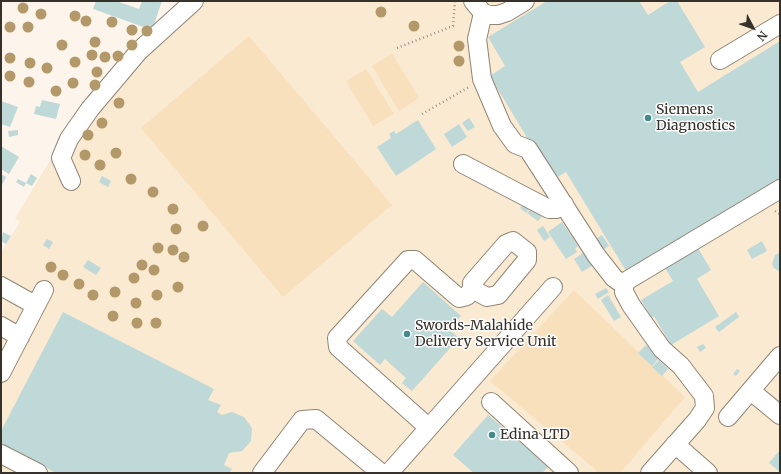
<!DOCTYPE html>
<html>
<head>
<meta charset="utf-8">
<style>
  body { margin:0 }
  #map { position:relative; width:781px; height:474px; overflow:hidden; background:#fdf5eb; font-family:Merriweather,serif }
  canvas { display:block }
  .frame { position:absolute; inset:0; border:2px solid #36312a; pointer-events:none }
  .north { position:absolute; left:733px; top:8px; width:40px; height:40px; -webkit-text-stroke:3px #fff; paint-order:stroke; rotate:131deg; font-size:11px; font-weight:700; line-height:16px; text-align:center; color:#36312a }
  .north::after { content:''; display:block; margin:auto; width:14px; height:18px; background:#36312a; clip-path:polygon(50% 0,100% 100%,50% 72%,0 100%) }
</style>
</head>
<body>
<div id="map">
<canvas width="781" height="474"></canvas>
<div class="frame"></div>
<div class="north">N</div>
</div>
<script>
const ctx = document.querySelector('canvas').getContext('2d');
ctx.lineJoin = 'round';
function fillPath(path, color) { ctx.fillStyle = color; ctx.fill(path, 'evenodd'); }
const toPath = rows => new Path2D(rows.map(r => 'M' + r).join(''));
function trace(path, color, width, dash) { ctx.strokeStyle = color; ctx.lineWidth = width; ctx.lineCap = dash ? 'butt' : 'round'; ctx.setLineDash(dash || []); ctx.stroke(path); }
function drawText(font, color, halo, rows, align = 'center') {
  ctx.font = font + ' Merriweather,serif'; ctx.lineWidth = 3; ctx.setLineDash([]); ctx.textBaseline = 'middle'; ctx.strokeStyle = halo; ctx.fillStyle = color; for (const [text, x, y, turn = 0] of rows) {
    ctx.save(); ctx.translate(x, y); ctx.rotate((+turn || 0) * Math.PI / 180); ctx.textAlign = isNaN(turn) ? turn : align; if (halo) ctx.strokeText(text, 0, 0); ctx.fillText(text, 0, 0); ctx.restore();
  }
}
fillPath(toPath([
  [207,1,780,1,780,473,1,473,1,252,20,222,15,218,63,139,158,46]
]), '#fbead2');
fillPath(toPath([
  [249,36,392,205,283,297,141,128],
  [392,53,419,98,399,111,372,66],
  [366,69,394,114,373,126,346,81],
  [574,290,685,397,620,473,595,473,596,470,490,381]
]), '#f9e0bd');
fillPath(toPath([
  [96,1,116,1,139,9,142,1,162,1,152,30,93,9],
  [547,1,639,1,648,15,670,1,677,1,705,47,680,62,698,92,780,41,780,181,628,274,566,172,556,178,532,146,490,76,505,66,488,37],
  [42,100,60,104,56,119,34,114,36,106,40,107],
  [1,101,18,107,10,127,1,124],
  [469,118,475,127,468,131,462,123],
  [418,120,436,149,396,176,377,147,391,138,389,134,394,131,396,134],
  [459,124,467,137,452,147,444,134],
  [18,130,18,135,9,137,8,131],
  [1,146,19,157,9,174,1,169],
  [1,174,6,177,1,187],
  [31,174,37,178,32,186,26,183],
  [102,176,111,181,108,187,99,182],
  [18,179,26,183,24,187,16,182],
  [524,203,530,207,526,213,520,208],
  [531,208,542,216,538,221,527,213],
  [562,222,578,246,575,248,577,252,566,259,548,232],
  [543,226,550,237,544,241,537,230],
  [3,232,11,236,6,244,1,241],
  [602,235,609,246,601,251,594,240],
  [47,239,53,242,49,249,43,245],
  [762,241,767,251,752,259,747,250],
  [698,248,711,270,697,279,719,316,671,345,654,316,652,318,641,300,673,281,665,268],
  [588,250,596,263,582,272,574,259],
  [780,252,780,272,774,268,772,264,775,255],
  [88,260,101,268,96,275,83,267],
  [423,282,461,316,449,329,459,338,412,391,402,383,406,378,385,359,380,365,353,341,382,309,392,317],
  [606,288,609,292,598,299,595,294],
  [608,295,621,317,614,321,601,300],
  [63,312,214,389,208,400,221,405,217,412,222,415,232,412,244,417,252,428,251,441,242,451,229,453,224,465,232,469,229,473,56,473,1,444,1,431],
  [736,312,739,317,719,332,715,327],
  [703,344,706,348,700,352,697,347],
  [646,345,659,358,652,366,638,353],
  [659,360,668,369,662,376,652,367],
  [737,369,740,371,736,376,733,374],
  [488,415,549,466,542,473,474,473,453,455],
  [780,450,780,472,769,463]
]), '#bfd8d8');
const minor = toPath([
  [473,1,483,13,490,15,498,15,507,12,525,1],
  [483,13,477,39,482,79,502,126,515,144,528,149,596,255,614,278,624,285],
  [720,60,780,24],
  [463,164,549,209,556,209,564,204],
  [71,181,61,158,69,139,90,109,139,51,194,1],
  [1,286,35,305],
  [1,326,20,337],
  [1,373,44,290],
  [751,391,780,415],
  [491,402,569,473],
  [728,417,780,356],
  [428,427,338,347,337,338,408,260,415,260,459,298,467,296,472,289,472,283,506,244,513,241,527,252,527,260,498,295,487,297,472,289],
  [675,444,708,473],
  [1,454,38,473],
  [262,473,302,420,316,419,381,473],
  [389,473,553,287],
  [650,473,697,420,705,408,704,396,681,366,662,349,631,305,624,292,624,285,628,280,780,189]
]);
trace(minor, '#908575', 20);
trace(toPath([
  [397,48,453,26,455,1],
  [422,114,469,87],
  [775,211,780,214]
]), '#99938a', 2.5, [1, 3]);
trace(minor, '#fff', 18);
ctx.fillStyle = '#b3996a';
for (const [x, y] of [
  [23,8],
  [381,12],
  [41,14],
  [75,16],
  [86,21],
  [112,22],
  [414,26],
  [10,27],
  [28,27],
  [132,30],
  [147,31],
  [95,42],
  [62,45],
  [132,45],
  [459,46],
  [92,55],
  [118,56],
  [105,57],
  [10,58],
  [459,61],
  [75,62],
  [30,63],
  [47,68],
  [97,72],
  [10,76],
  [29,82],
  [73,83],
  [95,85],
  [56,91],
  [119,103],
  [102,123],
  [88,135],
  [116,153],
  [85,155],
  [100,165],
  [131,179],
  [153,192],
  [173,209],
  [203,226],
  [176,229],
  [158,248],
  [173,250],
  [184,257],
  [142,265],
  [51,267],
  [154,270],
  [63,275],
  [134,278],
  [79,284],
  [178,287],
  [115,292],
  [93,295],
  [157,295],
  [136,303],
  [113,316],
  [137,323],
  [156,323]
]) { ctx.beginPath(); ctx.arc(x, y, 5.5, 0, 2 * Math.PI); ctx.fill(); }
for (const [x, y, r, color] of [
  [648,118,4,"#428a8c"],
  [407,334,4,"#428a8c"],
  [492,435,4,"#428a8c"]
]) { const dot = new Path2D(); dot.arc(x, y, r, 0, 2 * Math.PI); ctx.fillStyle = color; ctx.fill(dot); trace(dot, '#fff', 1.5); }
drawText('14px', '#36312a', '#fff', [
  ["Siemens",656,110],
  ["Diagnostics",656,126],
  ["Swords-Malahide",415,326],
  ["Delivery Service Unit",415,342],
  ["Edina LTD",500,435]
], 'left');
</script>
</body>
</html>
